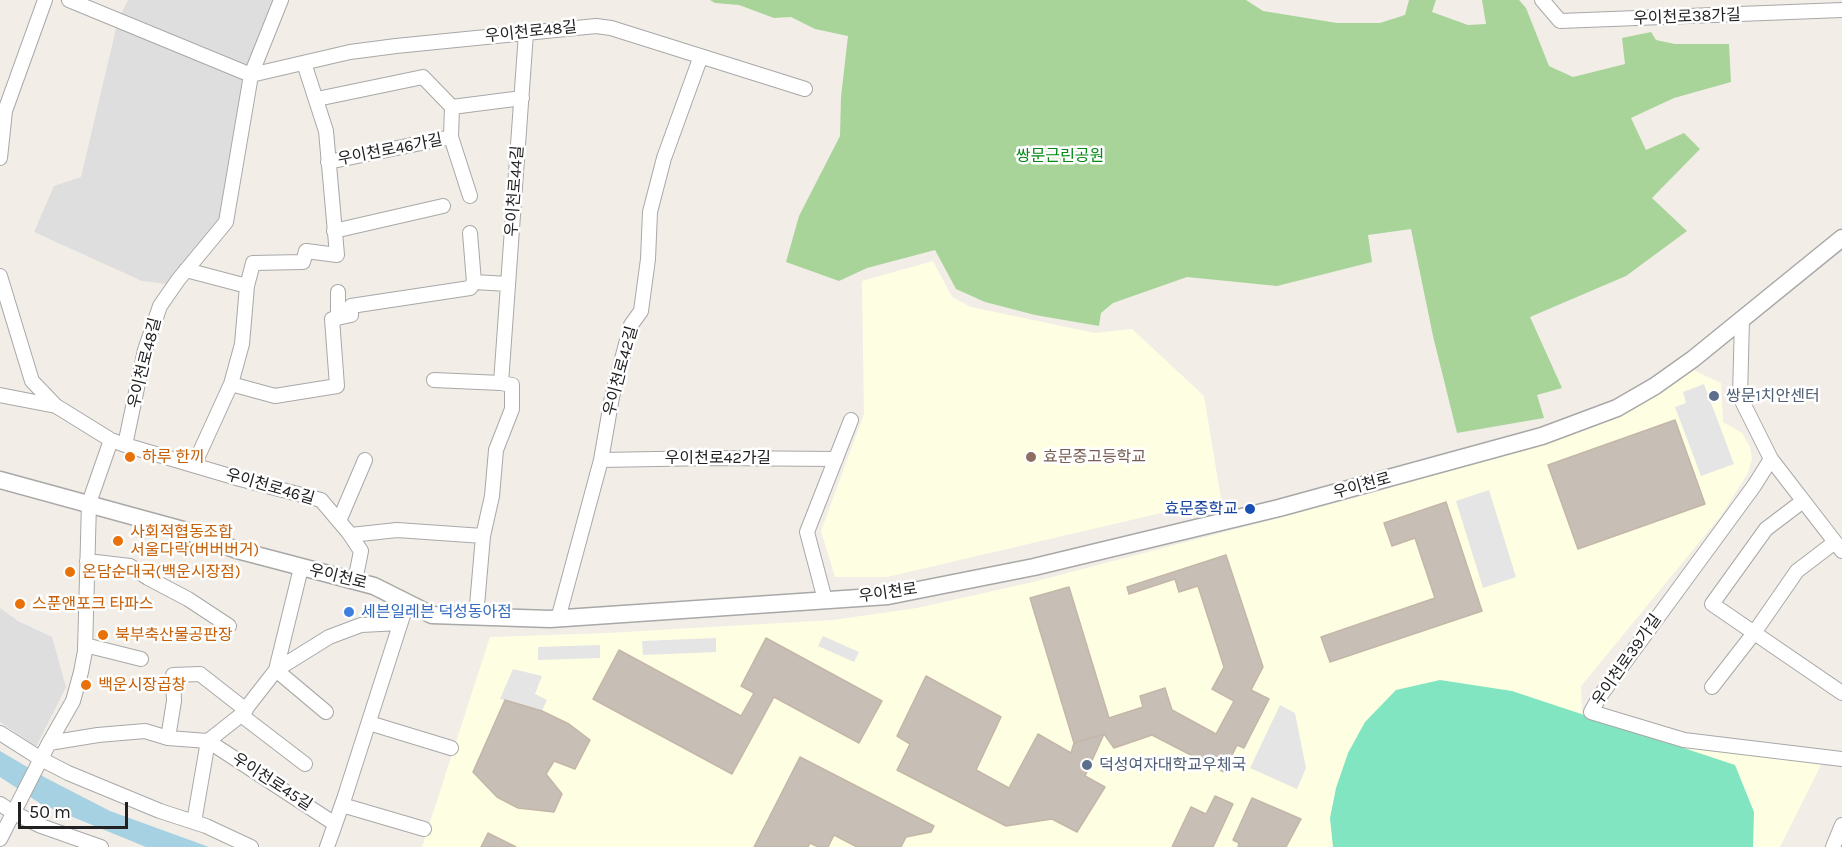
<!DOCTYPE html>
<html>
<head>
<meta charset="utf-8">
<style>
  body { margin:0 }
  #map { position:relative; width:1842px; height:847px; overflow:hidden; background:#f2eee7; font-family:Karla,sans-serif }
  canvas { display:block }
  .scale { position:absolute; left:18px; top:802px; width:110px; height:27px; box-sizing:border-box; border:3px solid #212121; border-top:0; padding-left:8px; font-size:18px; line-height:21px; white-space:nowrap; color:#212121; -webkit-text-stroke:4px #fff; paint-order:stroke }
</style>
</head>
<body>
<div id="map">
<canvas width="1842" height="847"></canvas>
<div class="scale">50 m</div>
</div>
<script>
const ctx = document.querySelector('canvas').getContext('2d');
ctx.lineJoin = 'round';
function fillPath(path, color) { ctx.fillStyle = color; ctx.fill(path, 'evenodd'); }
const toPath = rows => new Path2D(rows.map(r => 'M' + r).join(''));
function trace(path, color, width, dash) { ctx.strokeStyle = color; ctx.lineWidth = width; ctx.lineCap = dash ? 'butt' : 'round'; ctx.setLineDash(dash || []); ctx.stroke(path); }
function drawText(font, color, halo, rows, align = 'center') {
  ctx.font = font + ' Karla,"Noto Sans KR",sans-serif'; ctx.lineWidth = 5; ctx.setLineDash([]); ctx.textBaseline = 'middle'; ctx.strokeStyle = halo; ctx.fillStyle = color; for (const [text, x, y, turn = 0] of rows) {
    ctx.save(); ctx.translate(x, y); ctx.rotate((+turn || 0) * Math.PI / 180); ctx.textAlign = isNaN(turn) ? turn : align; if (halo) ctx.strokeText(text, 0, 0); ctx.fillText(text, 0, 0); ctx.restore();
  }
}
fillPath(toPath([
  [128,0,281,0,251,75,226,222,175,285,142,281,34,232,54,186,81,177,118,20],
  [0,608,18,621,52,637,66,687,36,747,0,722]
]), '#dfdede');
fillPath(toPath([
  [933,261,952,297,971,307,1095,333,1132,329,1204,396,1221,499,887,577,835,577,821,531,864,414,862,281],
  [1691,369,1721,383,1723,422,1742,433,1750,447,1752,459,1748,473,1720,517,1581,686,1582,713,1681,743,1823,761,1780,847,422,847,490,637,608,633,833,620,917,608,1033,582,1355,498,1529,448]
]), '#feffe2');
fillPath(toPath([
  [710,0,1246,0,1263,11,1337,23,1380,23,1405,15,1409,0,1436,0,1432,12,1468,25,1486,24,1482,0,1519,0,1526,8,1549,66,1573,77,1625,64,1622,38,1651,32,1656,40,1675,44,1729,44,1731,82,1674,98,1631,118,1646,150,1684,133,1700,149,1652,198,1687,231,1626,276,1530,317,1562,388,1537,395,1544,418,1457,433,1433,336,1411,229,1368,235,1372,262,1277,286,1187,277,1113,303,1101,313,1099,326,1035,315,985,302,956,289,935,250,867,268,839,281,786,262,799,216,840,136,841,97,848,36,815,29,791,17,774,18,739,5,715,3]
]), '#a8d399');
fillPath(toPath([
  [1440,680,1512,691,1735,765,1754,812,1753,847,1333,847,1330,818,1336,788,1348,753,1365,722,1396,690]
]), '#81e5c2');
fillPath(toPath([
  [1704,384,1734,464,1701,476,1675,407,1686,403,1683,392],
  [1489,490,1516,577,1483,588,1456,501],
  [823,636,859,652,854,662,818,646],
  [716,638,716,652,643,655,642,641],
  [600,645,600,658,538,660,538,647],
  [513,669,542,676,535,694,547,700,542,711,500,699],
  [1280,705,1295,713,1306,768,1297,789,1250,768]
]), '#e5e5e5');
fillPath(toPath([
  [0,751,46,778,110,811,209,847,146,847,41,804,0,777]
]), '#a5d1e2');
const building = toPath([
  [1675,420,1705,504,1578,549,1548,465,1675,420],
  [1446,502,1482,611,1330,662,1321,637,1435,598,1415,538,1392,546,1384,523,1446,502],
  [1226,555,1263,667,1251,690,1269,699,1244,748,1237,745,1224,772,1152,735,1114,748,1104,734,1074,743,1030,598,1069,587,1109,718,1143,707,1140,696,1165,688,1172,710,1216,734,1234,701,1212,689,1224,667,1198,586,1179,592,1175,579,1129,594,1127,587,1226,555],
  [766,638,882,701,859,743,774,697,732,774,593,699,619,650,741,716,754,693,741,686,766,638],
  [926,676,1001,717,976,770,1009,788,1038,734,1071,753,1074,743,1104,734,1085,776,1105,787,1077,832,1052,819,1006,826,897,770,910,744,897,736,926,676],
  [505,700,542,711,569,724,590,740,575,769,554,761,546,774,562,794,554,812,518,808,497,797,473,772,505,700],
  [800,757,934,826,931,832,906,837,901,847,857,847,834,835,828,847,818,847,810,843,808,847,754,847,800,757],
  [1215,796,1233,804,1213,847,1172,847,1191,807,1206,814,1215,796],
  [1252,798,1301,819,1286,847,1238,847,1239,843,1233,840,1252,798],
  [488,833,516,847,481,847,488,833]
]);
fillPath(building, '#c7beb6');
trace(building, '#c4b6a8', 1.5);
const minor = toPath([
  [69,0,251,75,350,52,396,46,596,26,611,28,805,89],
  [1542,0,1560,21,1842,10],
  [317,99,423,77,452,107,451,137,470,196],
  [452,107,522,98],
  [0,158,5,111,45,0],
  [328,162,451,137],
  [334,231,443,206],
  [470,233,474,282],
  [186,270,247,286],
  [0,276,32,381,56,406,111,440,89,503,85,651,81,672,73,701,49,743,0,839],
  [338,318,338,292],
  [1742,319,1740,397,1771,459,1842,551],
  [434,380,501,383],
  [231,384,275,396,337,386,332,319,351,315,351,306,470,288,474,282,508,284],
  [0,395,56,406],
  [111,440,125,445,145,350,160,306,178,280,226,222,251,75,281,0],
  [125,445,240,479,321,500,349,533,361,551,355,581],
  [1771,459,1754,486,1600,696,1591,712,1684,740,1842,759],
  [601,460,712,458,836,459],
  [194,465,231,384,242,344,247,286,253,263,303,262,306,251,337,255,326,131,304,63],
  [1803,501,1766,529,1712,604,1842,693],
  [339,521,365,460],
  [351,535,397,530,483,536],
  [87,561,130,566,148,578,188,599,229,626],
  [825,600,807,532,851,420],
  [476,617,483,536,492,496,496,450,512,409,512,385,501,383,526,33],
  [558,619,601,460,612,397,631,325,641,311,648,259,650,212,664,158,701,56],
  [85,645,141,659],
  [1712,687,1754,633,1797,571,1835,542],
  [326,712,276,670,329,637,361,625,400,623],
  [241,715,305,764],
  [369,723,451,748],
  [0,733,41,759,68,773,160,811,206,826,251,847],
  [168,738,174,701,173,675,200,674,246,710],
  [208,741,335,824],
  [49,743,98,735,145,731,168,738,208,741,241,715,276,670,301,568],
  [0,804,14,813,41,826,101,847],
  [342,805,424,829],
  [194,822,208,741],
  [327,847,344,799,407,603],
  [1833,847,1842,825]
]);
const tertiary = toPath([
  [0,480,183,530,237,550,374,586,432,615,550,619,888,596,1034,567,1279,508,1542,436,1617,408,1655,386,1693,359,1842,238]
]);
trace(minor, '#a8a8a8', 16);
trace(tertiary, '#a8a8a8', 19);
trace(minor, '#fff', 14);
trace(tertiary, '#fff', 16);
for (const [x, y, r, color] of [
  [1714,396,6,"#5c6f8a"],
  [130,457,6,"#e8710a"],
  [1031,457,6,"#8d6e63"],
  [1250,509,6,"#1a4fb4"],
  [118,541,6,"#e8710a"],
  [70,572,6,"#e8710a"],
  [20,604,6,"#e8710a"],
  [349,612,6,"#3f7fe0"],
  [103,635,6,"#e8710a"],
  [86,685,6,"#e8710a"],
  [1087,765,6,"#5c6f8a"]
]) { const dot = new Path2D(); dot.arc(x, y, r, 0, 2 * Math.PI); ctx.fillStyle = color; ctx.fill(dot); trace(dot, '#fff', 2); }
drawText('16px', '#212121', '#fff', [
  ["우이천로38가길",1687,17,-2],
  ["우이천로48길",531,32,-6],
  ["우이천로46가길",390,150,-11],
  ["우이천로44길",515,191,-86],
  ["우이천로48길",145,363,-76],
  ["우이천로42길",621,371,-75],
  ["우이천로42가길",718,458],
  ["우이천로",1362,486,-15],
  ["우이천로46길",270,487,16],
  ["우이천로",338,577,14],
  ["우이천로",888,593,-8],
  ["우이천로39가길",1627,660,-55],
  ["우이천로45길",272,782,33]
]);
drawText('16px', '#058915', '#fff', [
  ["쌍문근린공원",1060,156]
]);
drawText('16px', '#4e5e75', '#fff', [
  ["쌍문1치안센터",1726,396],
  ["덕성여자대학교우체국",1099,765]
], 'left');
drawText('16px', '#c56008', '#fff', [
  ["하루 한끼",142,457],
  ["사회적협동조합",130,532],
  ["서울다락(버버버거)",130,550],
  ["온담순대국(백운시장점)",82,572],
  ["스푼앤포크 타파스",32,604],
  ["북부축산물공판장",115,635],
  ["백운시장곱창",98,685]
], 'left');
drawText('16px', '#785e54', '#fff', [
  ["효문중고등학교",1043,457]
], 'left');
drawText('16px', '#164399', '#fff', [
  ["효문중학교",1238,509]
], 'right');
drawText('16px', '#366cbe', '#fff', [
  ["세븐일레븐 덕성동아점",361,612]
], 'left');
</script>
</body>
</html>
